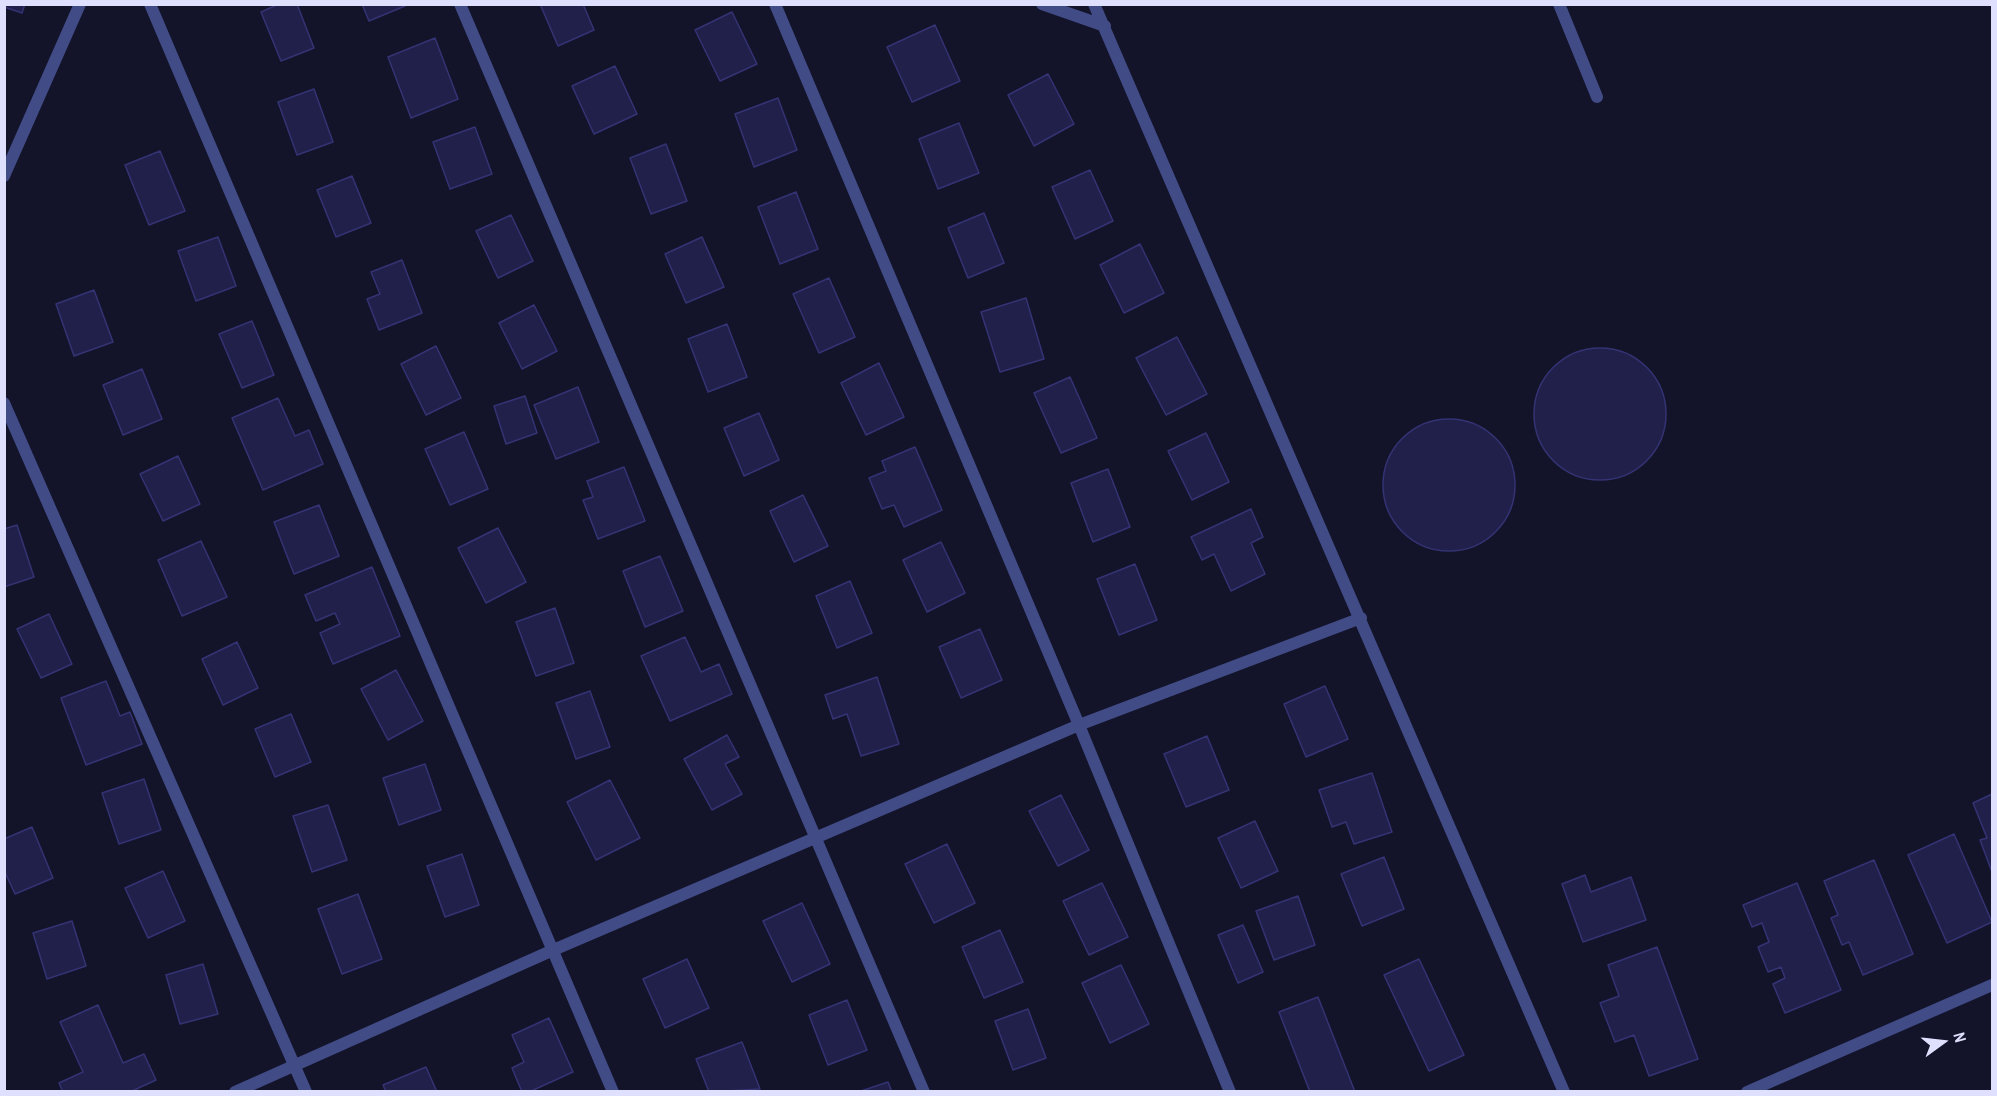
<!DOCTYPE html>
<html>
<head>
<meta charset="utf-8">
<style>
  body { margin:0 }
  #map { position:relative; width:1997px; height:1096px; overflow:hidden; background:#13132a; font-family:"Archivo Narrow",sans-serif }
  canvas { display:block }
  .frame { position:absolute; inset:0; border:6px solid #dee0fd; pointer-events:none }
  .north { position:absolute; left:1913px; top:1012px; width:60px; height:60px; -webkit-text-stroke:4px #13132a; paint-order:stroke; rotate:75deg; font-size:16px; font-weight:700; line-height:24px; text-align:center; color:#dee0fd }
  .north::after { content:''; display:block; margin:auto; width:21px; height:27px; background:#dee0fd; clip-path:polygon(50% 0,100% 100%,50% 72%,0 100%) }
</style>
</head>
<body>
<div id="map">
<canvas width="1997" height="1096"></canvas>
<div class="frame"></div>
<div class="north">N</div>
</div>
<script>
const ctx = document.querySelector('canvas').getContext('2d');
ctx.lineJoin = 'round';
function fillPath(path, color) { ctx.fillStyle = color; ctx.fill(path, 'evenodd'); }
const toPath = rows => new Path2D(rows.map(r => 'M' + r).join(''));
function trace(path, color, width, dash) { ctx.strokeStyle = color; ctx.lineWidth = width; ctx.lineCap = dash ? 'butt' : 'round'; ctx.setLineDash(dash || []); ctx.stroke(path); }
const building = toPath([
  [4,4,25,4,22,13,4,7,4,4],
  [279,4,297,4,314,48,281,61,261,12,279,4],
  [362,4,405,4,405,6,369,21,362,4],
  [540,4,583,4,594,30,558,46,540,4],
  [732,12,757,64,720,81,695,30,732,12],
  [935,25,960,81,912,102,887,47,935,25],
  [435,38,458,99,411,118,388,57,435,38],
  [615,66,637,114,594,134,572,86,615,66],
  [1048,74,1074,124,1034,146,1008,95,1048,74],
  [314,89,333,142,297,155,278,102,314,89],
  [778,98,797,150,754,167,735,114,778,98],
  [959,123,979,173,938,189,919,139,959,123],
  [475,127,492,174,450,189,433,142,475,127],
  [666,144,687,201,651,214,630,158,666,144],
  [160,151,185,211,149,225,125,165,160,151],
  [1090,170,1113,221,1075,239,1052,187,1090,170],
  [352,176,371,223,336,237,317,190,352,176],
  [796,192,818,249,780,264,758,207,796,192],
  [984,213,1004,263,968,278,948,228,984,213],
  [511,215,533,261,498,278,476,231,511,215],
  [218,237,236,286,196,301,178,251,218,237],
  [702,237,724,287,686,303,665,254,702,237],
  [1140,244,1164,293,1124,313,1100,265,1140,244],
  [402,260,422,313,379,330,367,299,380,294,371,272,402,260],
  [829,278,855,337,819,353,793,294,829,278],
  [94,290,113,342,74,356,56,304,94,290],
  [1026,298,1044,359,1000,372,981,312,1026,298],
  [534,305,557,351,522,369,499,323,534,305],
  [252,321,274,375,242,388,219,334,252,321],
  [727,324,747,377,708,392,688,339,727,324],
  [1177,337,1207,394,1166,415,1136,358,1177,337],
  [436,346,461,398,426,415,401,364,436,346],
  '1534 414a66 66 0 1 1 132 0a66 66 0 1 1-132 0Z',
  [879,363,904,417,866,435,841,383,879,363],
  [142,369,162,419,123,435,103,385,142,369],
  [1070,377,1097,438,1061,453,1034,393,1070,377],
  [578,387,599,442,556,459,534,405,578,387],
  [525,396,537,433,506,444,494,406,525,396],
  [278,398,295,436,309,430,323,464,263,490,232,418,278,398],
  [759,413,779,460,744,476,724,428,759,413],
  '1383 485a66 66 0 1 1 132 0a66 66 0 1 1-132 0Z',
  [464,432,488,489,450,505,425,449,464,432],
  [1206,433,1229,482,1192,500,1168,451,1206,433],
  [915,447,942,510,904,527,894,505,882,509,869,478,886,471,882,461,915,447],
  [178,456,200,504,163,521,140,474,178,456],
  [624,467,645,521,598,539,583,500,593,497,587,481,624,467],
  [1108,469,1130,527,1093,542,1071,483,1108,469],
  [803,495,828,546,794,562,770,511,803,495],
  [319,505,339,556,294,574,274,522,319,505],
  [1251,509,1263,537,1251,543,1265,574,1231,591,1214,554,1202,560,1191,537,1251,509],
  [17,525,34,577,4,587,4,529,17,525],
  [498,528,526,582,486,603,458,548,498,528],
  [201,541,227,597,182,616,158,560,201,541],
  [941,542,965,593,927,612,903,560,941,542],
  [660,556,683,611,645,627,623,571,660,556],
  [1135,564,1157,620,1119,635,1097,579,1135,564],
  [372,567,400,636,333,664,320,633,340,624,335,613,316,621,305,595,372,567],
  [850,581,872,633,837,648,816,596,850,581],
  [555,608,574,663,536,676,516,622,555,608],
  [49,614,72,664,41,678,17,629,49,614],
  [980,629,1002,680,961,698,939,647,980,629],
  [685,637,701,672,719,664,732,694,670,721,641,656,685,637],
  [237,642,258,688,223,705,202,659,237,642],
  [396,670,423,721,388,740,361,689,396,670],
  [877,677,899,744,861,756,847,714,833,719,825,695,877,677],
  [106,681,120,716,130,712,142,744,86,765,61,698,106,681],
  [1325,686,1348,739,1306,757,1284,704,1325,686],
  [590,691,610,747,576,759,556,703,590,691],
  [291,714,311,762,275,777,255,729,291,714],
  [727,735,739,757,725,764,742,794,712,810,684,759,727,735],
  [1207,736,1229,790,1186,807,1164,754,1207,736],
  [425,764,441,810,399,825,383,778,425,764],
  [1372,773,1392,832,1354,844,1346,822,1332,827,1319,790,1372,773],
  [144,779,161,830,119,844,102,793,144,779],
  [610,780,640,838,596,860,567,802,610,780],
  [1992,794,1992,872,1980,840,1987,838,1973,803,1992,794],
  [1061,795,1089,850,1058,866,1029,811,1061,795],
  [328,805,347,860,312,872,293,816,328,805],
  [1255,821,1278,871,1241,888,1218,838,1255,821],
  [32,827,53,878,15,894,4,870,4,839,32,827],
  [1954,834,1992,922,1947,943,1908,855,1954,834],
  [947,844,975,903,934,923,905,864,947,844],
  [462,854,479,905,445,917,427,866,462,854],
  [1384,857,1404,909,1362,926,1341,874,1384,857],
  [1874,860,1913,954,1863,975,1849,942,1842,945,1831,918,1838,915,1824,881,1874,860],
  [163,871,185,921,148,938,125,888,163,871],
  [1585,875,1591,892,1631,877,1646,920,1583,942,1562,884,1585,875],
  [1102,883,1128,937,1089,955,1063,901,1102,883],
  [1797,883,1841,990,1785,1013,1773,984,1785,978,1781,967,1768,972,1758,947,1769,942,1762,923,1752,927,1743,905,1797,883],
  [358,894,382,959,342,974,318,909,358,894],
  [1298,896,1315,945,1274,960,1256,911,1298,896],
  [802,903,830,964,792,982,763,921,802,903],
  [72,921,86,966,47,979,33,933,72,921],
  [1243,925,1263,972,1238,983,1218,935,1243,925],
  [1000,930,1023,982,984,998,962,947,1000,930],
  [1657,947,1698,1059,1649,1076,1634,1035,1615,1042,1600,1003,1619,996,1608,965,1657,947],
  [687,959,709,1008,665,1028,643,979,687,959],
  [1419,959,1464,1055,1429,1071,1384,975,1419,959],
  [203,964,218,1014,180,1024,166,975,203,964],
  [1121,965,1149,1024,1110,1043,1082,983,1121,965],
  [1318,997,1355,1092,1310,1092,1279,1012,1318,997],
  [847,1000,867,1050,828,1065,809,1015,847,1000],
  [98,1005,123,1063,144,1054,156,1080,130,1092,63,1092,59,1083,83,1072,60,1022,98,1005],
  [1028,1009,1046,1058,1013,1070,995,1021,1028,1009],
  [549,1018,573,1072,529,1092,522,1092,512,1068,524,1062,512,1035,549,1018],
  [742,1042,760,1089,709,1092,696,1059,742,1042],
  [426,1067,437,1092,386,1092,383,1085,426,1067],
  [888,1082,892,1092,858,1092,888,1082]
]);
fillPath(building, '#21204a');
trace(building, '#343374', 1.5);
trace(toPath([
  [150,4,613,1092],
  [460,4,924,1092],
  [775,4,1079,725,1230,1092],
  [1042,4,1105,26],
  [1094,4,1564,1092],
  [1559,4,1597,97],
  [4,176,80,4],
  [4,403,306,1092],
  [235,1092,551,951,1079,725,1361,618],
  [1747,1092,1992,985]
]), '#414b85', 12);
</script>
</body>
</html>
